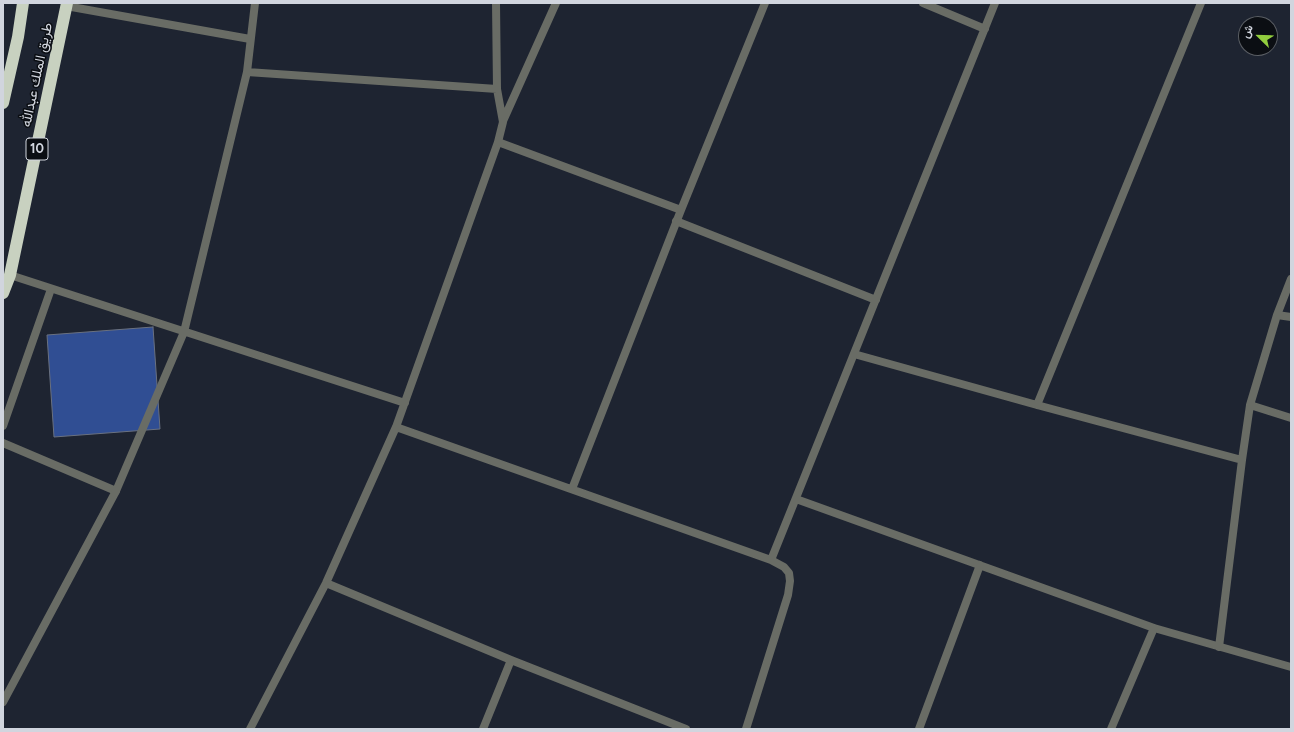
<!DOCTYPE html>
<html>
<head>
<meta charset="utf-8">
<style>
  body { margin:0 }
  #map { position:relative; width:1294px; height:732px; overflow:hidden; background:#1e2431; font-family:Figtree,Vazirmatn,sans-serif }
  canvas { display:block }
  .frame { position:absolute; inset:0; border:4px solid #d1d5de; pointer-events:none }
  .north { position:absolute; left:1238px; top:16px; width:40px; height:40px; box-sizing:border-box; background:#0b0e13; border:1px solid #5a5e64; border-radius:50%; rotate:293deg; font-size:11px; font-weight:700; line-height:16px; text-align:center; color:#d1d5de }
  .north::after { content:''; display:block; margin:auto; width:14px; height:18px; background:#92cd3e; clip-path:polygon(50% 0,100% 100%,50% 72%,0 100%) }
</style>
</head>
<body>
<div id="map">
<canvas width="1294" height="732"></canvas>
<div class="frame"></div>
<div class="north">ش</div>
</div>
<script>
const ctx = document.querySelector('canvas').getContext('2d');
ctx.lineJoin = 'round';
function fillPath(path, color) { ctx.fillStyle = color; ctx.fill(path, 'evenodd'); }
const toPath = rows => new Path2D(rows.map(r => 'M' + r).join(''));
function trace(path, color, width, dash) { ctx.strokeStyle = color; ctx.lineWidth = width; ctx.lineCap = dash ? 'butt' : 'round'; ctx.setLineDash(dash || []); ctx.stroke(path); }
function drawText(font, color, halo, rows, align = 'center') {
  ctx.font = font + ' Figtree,Vazirmatn,sans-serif'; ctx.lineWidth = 3; ctx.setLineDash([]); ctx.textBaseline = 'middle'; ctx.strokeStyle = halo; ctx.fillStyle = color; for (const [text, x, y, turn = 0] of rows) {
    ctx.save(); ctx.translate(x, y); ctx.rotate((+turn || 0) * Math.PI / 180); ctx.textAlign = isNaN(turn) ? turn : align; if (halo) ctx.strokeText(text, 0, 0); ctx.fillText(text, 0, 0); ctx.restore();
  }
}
const building = toPath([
  [153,327,160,429,54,437,47,335,153,327]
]);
fillPath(building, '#304e93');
trace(building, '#6a7180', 1);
trace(toPath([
  [3,426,51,289],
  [3,443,116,491]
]), '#696c65', 8);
trace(toPath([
  [923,3,985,29],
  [66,6,250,39],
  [247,72,497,89],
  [503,121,556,3],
  [498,142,681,210],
  [676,221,876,300],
  [10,275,405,403],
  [1277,315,1291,317],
  [854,354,1037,405,1242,460],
  [1037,405,1201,3],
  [1250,405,1291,418],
  [396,427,771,560,995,3],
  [572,489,681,210,765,3],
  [796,499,1154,628,1291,667],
  [326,583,511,660,686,729],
  [1219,647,1242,460,1250,405,1277,315,1291,279],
  [3,702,116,491,184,332,247,72,255,3],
  [250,729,326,583,396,427,498,142,503,122,497,89,496,3],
  [483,729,511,660],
  [746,729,788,595,790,581,789,573,784,567,771,560],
  [919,729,980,565],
  [1111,729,1154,628]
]), '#696c65', 8);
trace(toPath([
  [3,103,18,37,23,3],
  [3,293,10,275,67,3]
]), '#c8d1c0', 12);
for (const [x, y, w] of [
  [37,149,22]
]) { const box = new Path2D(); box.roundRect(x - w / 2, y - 11, w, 22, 3); ctx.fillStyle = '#0b0e13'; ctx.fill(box); trace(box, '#d1d5de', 1); }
drawText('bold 13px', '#d1d5de', null, [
  ["10",37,149]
]);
drawText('14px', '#d1d5de', '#0b0e13', [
  ["طريق الملك عبدالله",37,75,-78]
]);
</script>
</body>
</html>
